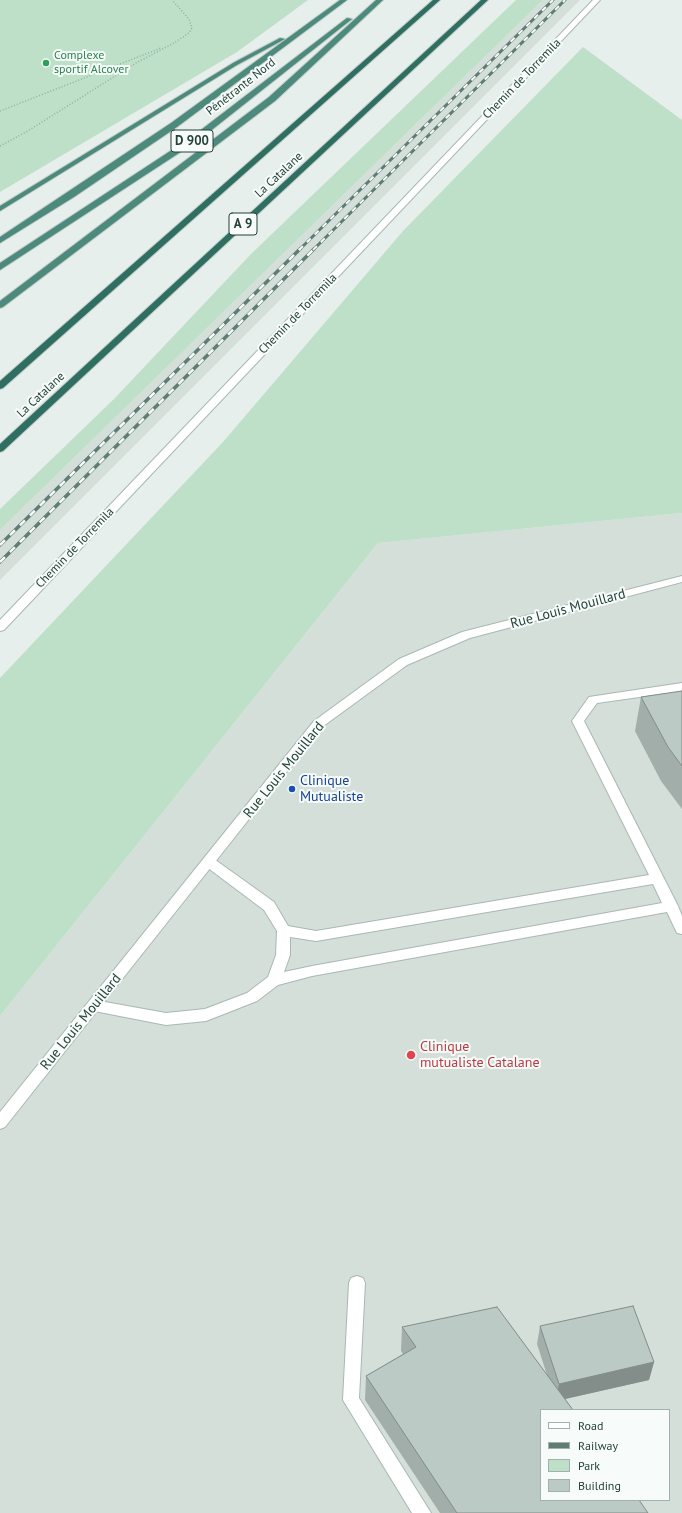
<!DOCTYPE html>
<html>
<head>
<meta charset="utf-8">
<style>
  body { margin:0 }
  #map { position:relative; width:682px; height:1513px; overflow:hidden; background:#e6efeb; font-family:"PT Sans",sans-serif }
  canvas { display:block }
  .legend { position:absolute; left:540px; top:1409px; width:130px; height:92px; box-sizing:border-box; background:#f7fbf9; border:1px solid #a3b1ad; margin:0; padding:5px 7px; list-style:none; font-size:12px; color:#24423a }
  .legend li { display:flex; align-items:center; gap:8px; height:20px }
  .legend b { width:20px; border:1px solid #a3b1ad }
</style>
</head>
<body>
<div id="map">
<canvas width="682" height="1513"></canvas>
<ul class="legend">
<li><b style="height:5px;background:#fff"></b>Road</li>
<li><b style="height:5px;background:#5f7d75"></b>Railway</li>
<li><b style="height:11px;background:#bfe0c8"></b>Park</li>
<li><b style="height:11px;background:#bbcac4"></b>Building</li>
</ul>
</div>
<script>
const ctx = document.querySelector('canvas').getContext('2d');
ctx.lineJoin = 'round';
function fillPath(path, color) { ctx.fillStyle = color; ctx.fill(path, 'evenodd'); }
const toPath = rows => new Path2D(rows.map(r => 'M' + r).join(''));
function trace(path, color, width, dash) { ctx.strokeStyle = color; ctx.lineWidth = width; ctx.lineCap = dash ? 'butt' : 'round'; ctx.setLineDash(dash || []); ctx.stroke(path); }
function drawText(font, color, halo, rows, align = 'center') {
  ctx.font = font + ' "PT Sans",sans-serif'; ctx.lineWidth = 4; ctx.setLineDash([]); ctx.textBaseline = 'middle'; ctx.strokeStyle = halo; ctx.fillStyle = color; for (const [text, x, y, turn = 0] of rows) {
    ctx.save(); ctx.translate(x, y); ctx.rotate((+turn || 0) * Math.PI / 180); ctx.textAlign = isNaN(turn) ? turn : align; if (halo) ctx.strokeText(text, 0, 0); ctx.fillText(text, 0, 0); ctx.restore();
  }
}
fillPath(toPath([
  [543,0,580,0,0,580,0,530],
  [682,513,682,1513,0,1513,0,1016,378,543],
  [541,1410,669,1410,669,1500,541,1500]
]), '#d4dfda');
fillPath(toPath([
  [0,0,308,0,237,52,0,192],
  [516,0,543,0,0,530,0,509,114,399,251,254],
  [583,47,682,120,682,513,378,543,0,1016,0,678,223,442,403,231]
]), '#bfe0c8');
const service = toPath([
  [682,683,682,691,597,703,584,721,678,906,682,916,682,934,677,933,667,912,312,976,278,985,257,1001,206,1021,166,1025,89,1010,87,1006,89,1002,94,1000,166,1013,205,1009,247,993,268,977,276,955,277,931,264,910,204,865,203,862,204,859,209,857,214,859,274,902,288,926,316,931,649,875,572,721,589,697,682,683],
  [653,884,662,903,312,966,284,972,290,955,290,937,316,941,653,884],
  [357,1276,363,1278,365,1283,359,1398,431,1513,412,1513,343,1400,349,1283,351,1278,357,1276]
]);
const minor = toPath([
  [593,0,600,0,4,630,0,631,0,620,593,0],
  [682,576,682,582,470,638,407,665,322,727,5,1127,0,1129,0,1112,314,721,399,659,462,632,682,576]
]);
const trunk = toPath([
  [340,0,347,0,177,127,74,197,0,243,0,237,171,123,340,0],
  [376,0,383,0,275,101,3,307,0,308,0,301,269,97,376,0],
  [347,18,352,19,199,140,0,270,0,263,193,136,347,18],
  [280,38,285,39,237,65,0,211,0,206,233,63,280,38]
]);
const motorway = toPath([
  [433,0,440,0,3,388,0,389,0,381,433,0],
  [481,0,488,0,3,451,0,452,0,444,481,0]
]);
trace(service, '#a8b8b2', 2);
trace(minor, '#a8b8b2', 2);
trace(trunk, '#c2cac8', 2);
trace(motorway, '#c2cac8', 2);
trace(toPath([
  [0,111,161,48],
  [0,146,26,132,136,63,174,43,189,33,192,28,189,19,172,0]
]), '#86b3a5', 1.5, [1, 2]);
fillPath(service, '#fff');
fillPath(minor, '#fff');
fillPath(trunk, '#4c8a7c');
fillPath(motorway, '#2f6f62');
const railFar1 = toPath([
  [299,250,553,0],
  [313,250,565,0]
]);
const rail = toPath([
  [0,545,300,249],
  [0,562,314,249]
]);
trace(railFar1, '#5f7d75', 3);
trace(rail, '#5f7d75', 3.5);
trace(railFar1, '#f7fbf9', 2, [5.5]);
trace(rail, '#f7fbf9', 2.5, [7]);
fillPath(toPath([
  [682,691,682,809,661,781,635,731,641,697],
  [540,1326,654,1362,649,1380,565,1399,648,1513,440,1513,365,1400,366,1376,403,1354,401,1351,402,1327,547,1375,537,1344]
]), '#a1aea9');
fillPath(toPath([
  [654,1362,649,1380,556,1401,559,1384]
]), '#838d89');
const building = toPath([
  [682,691,682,766,668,747,641,697,682,691],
  [633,1306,654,1362,559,1384,540,1326,633,1306],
  [497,1307,573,1410,541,1410,541,1500,639,1500,648,1513,457,1513,366,1376,416,1347,402,1327,497,1307]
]);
fillPath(building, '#bbcac4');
trace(building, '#838d89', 1);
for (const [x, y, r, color] of [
  [46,63,4,"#2e9e5b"],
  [292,789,4,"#1a4fb4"],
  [411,1055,5,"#e0444e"]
]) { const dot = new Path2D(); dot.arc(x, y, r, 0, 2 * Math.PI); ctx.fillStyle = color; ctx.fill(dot); trace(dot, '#f7fbf9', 1.5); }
drawText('12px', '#27864d', '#f7fbf9', [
  ["Complexe",54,56],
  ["sportif Alcover",54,70]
], 'left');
drawText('12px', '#24423a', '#f7fbf9', [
  ["Chemin de Torremila",522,79,-46],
  ["Pénétrante Nord",241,87,-38],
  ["La Catalane",279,175,-43],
  ["Chemin de Torremila",298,314,-46],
  ["La Catalane",41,395,-43],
  ["Chemin de Torremila",75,548,-46]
]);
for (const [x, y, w] of [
  [192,141,42],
  [243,224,28]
]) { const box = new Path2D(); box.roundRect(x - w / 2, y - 11, w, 22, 3); ctx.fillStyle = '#f7fbf9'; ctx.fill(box); trace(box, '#24423a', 1); }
drawText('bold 13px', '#24423a', null, [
  ["D 900",192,141],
  ["A 9",243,224]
]);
drawText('14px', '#24423a', '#f7fbf9', [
  ["Rue Louis Mouillard",568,609,-15],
  ["Rue Louis Mouillard",284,770,-51],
  ["Rue Louis Mouillard",81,1022,-51]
]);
drawText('14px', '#164399', '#f7fbf9', [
  ["Clinique",300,781],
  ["Mutualiste",300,797]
], 'left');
drawText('14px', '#be3a42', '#f7fbf9', [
  ["Clinique",420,1047],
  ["mutualiste Catalane",420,1063]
], 'left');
</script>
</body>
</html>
